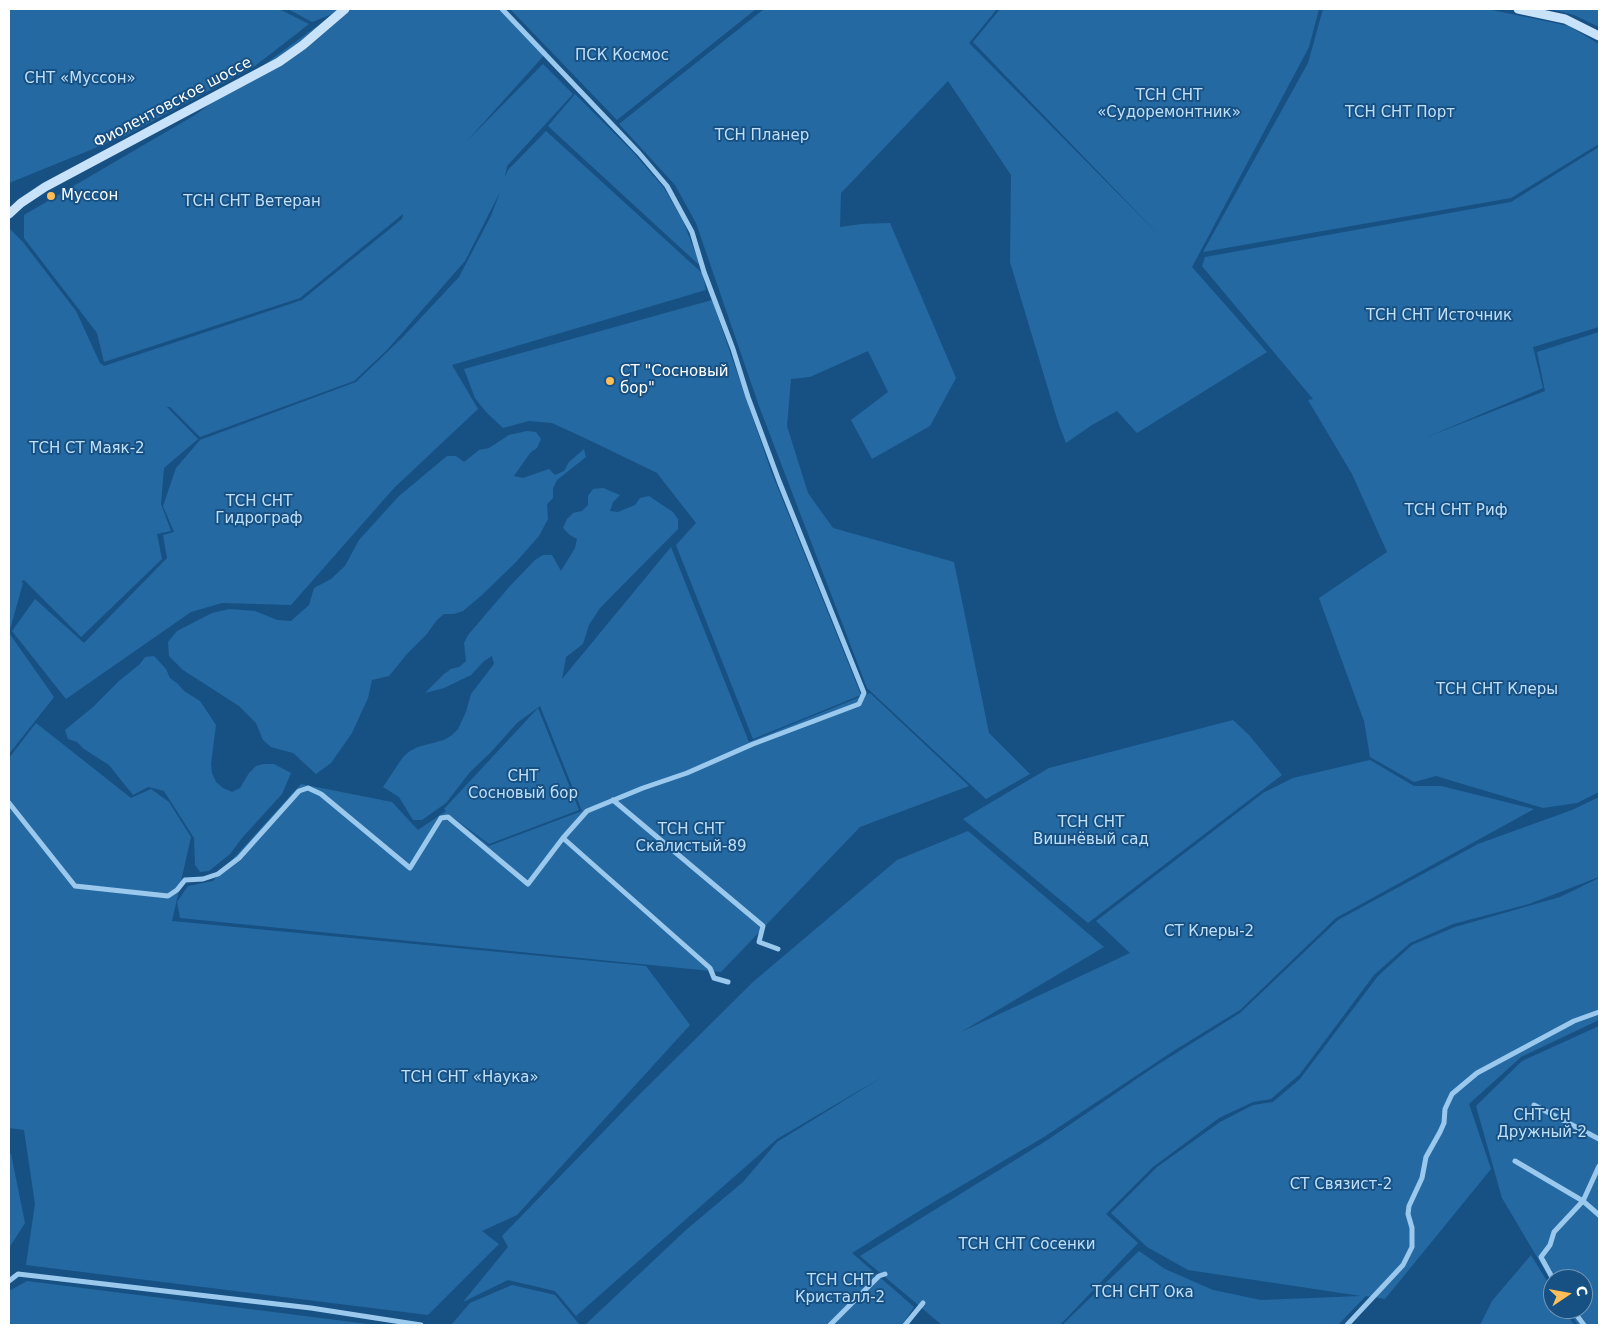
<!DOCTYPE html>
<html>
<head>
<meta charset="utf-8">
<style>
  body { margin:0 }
  #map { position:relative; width:1608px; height:1334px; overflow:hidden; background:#175184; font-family:"DejaVu Sans",sans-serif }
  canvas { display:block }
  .frame { position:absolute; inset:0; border:10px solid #fff; pointer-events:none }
  .north { position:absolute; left:1543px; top:1269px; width:50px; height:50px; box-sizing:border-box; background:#175184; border:1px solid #7497b5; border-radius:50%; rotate:78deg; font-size:14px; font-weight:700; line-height:20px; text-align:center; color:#fff }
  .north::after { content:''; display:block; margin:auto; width:18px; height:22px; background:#ffbe57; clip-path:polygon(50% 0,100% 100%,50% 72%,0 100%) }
</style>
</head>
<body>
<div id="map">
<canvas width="1608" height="1334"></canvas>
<div class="frame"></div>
<div class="north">С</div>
</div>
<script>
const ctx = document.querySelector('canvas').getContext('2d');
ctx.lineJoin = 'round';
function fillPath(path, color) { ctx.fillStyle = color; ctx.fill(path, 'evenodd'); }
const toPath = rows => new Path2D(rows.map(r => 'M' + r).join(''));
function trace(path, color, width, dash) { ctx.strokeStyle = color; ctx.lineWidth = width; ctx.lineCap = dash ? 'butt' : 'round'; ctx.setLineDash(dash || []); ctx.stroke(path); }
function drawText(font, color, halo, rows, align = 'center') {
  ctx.font = font + ' "DejaVu Sans",sans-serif'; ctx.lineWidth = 4; ctx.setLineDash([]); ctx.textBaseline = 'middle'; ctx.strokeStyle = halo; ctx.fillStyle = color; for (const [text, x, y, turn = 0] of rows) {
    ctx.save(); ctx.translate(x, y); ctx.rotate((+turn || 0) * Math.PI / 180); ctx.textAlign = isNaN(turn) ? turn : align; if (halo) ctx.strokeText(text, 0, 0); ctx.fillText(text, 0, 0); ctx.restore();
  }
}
fillPath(toPath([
  [9,9,279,9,309,24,255,66,125,136,9,183],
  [288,9,506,9,547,52,467,141,543,64,573,94,507,166,505,177,508,170,546,131,702,273,706,290,452,365,478,409,394,488,291,605,222,603,191,612,66,699,12,631,35,599,84,643,167,558,163,535,174,532,163,506,176,468,200,440,356,382,403,337,459,277,491,216,500,192,465,261,387,350,354,381,200,437,170,407,167,407,198,439,164,468,161,504,171,531,157,534,162,559,81,637,24,580,21,582,23,583,9,633,9,228,22,241,76,311,100,363,104,366,302,300,402,219,403,214,300,298,104,362,97,333,24,238,24,215,195,115,335,13,312,22],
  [510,9,756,9,617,120],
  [764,9,997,9,969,43,1162,238,973,42,1000,9,1319,9,1309,47,1192,267,1267,352,1137,433,1117,411,1092,425,1066,443,1058,422,1010,262,1011,175,948,81,841,193,840,227,861,224,890,223,956,378,930,426,872,459,851,420,888,392,868,351,810,377,791,379,787,426,808,493,833,528,954,562,989,733,1030,774,986,799,867,688,759,406,696,223,675,185,619,124],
  [1323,9,1487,9,1569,26,1599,44,1599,144,1511,198,1203,252,1308,63],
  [1550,9,1599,9,1599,27,1574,15],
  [575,94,632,151,664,188,683,221,699,262,698,264,548,126],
  [1599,147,1599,327,1533,347,1543,388,1427,437,1545,391,1537,352,1599,332,1599,792,1577,803,1543,808,1436,776,1414,782,1370,757,1364,721,1319,598,1387,552,1352,474,1308,400,1313,399,1202,266,1205,257,1511,202],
  [712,300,771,471,861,695,753,739,676,545,696,523,657,473,589,440,552,423,529,421,503,428,486,412,475,398,464,369],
  [527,431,536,432,541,439,537,448,530,453,514,476,523,478,549,469,555,475,564,471,569,462,584,449,586,457,557,480,553,488,553,498,547,504,548,519,539,536,516,562,482,595,463,611,454,614,444,614,437,620,426,635,407,654,389,676,372,680,368,698,352,733,331,763,316,774,293,753,271,747,263,740,256,723,239,706,183,670,169,656,168,642,177,631,212,613,230,609,255,611,277,620,291,621,309,605,314,588,331,579,345,566,359,540,399,496,447,456,456,456,464,462,479,450,489,448,509,435],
  [603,488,620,495,613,502,610,511,618,512,635,505,640,498,649,496,673,512,678,519,678,529,600,608,589,625,583,644,566,657,562,679,671,547,749,742,870,693,969,786,860,827,721,972,180,918,177,902,188,886,213,881,301,784,392,802,418,830,446,811,444,809,538,708,579,810,489,844,451,816,489,846,582,811,540,706,517,723,491,752,470,772,446,803,422,820,413,820,399,797,383,787,403,757,410,751,418,747,444,740,452,735,458,729,466,712,471,694,494,664,492,656,484,661,471,675,444,688,425,693,444,674,451,669,459,667,466,661,464,643,468,635,510,586,535,560,543,555,552,555,561,571,575,548,577,539,570,535,563,528,567,519,573,513,582,511,588,505,588,496,593,489],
  [9,633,54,697,9,754],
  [154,656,166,669,170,678,178,684,184,691,200,701,216,725,211,764,212,773,216,782,223,788,232,792,240,788,249,773,256,766,264,764,274,764,291,773,282,794,242,838,230,854,209,871,200,872,195,865,194,838,164,791,148,787,133,795,109,765,84,749,77,742,68,739,65,730,93,707,119,681,140,664,145,657],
  [1233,720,1249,735,1282,775,1088,923,963,819,1049,768],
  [36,723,131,798,151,789,169,802,191,837,172,921,646,966,690,1025,517,1215,482,1231,499,1244,428,1315,26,1265,35,1204,24,1130,9,1128,9,758],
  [1370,760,1414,786,1441,786,1534,809,1336,918,1240,1010,1175,1050,1044,1137,927,1206,852,1253,914,1307,902,1325,585,1325,686,1230,743,1182,777,1142,884,1076,777,1139,576,1316,555,1291,508,1280,463,1302,508,1247,502,1236,638,1096,753,982,897,860,968,831,1104,947,961,1032,1130,953,1096,921,1263,793,1293,778],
  [1599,797,1599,877,1529,904,1453,924,1410,943,1374,975,1300,1074,1271,1099,1253,1102,1219,1118,1153,1167,1106,1214,1138,1243,1060,1325,942,1325,860,1256,1046,1141,1154,1067,1240,1013,1338,920,1478,844,1572,810],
  [1599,878,1599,1020,1521,1057,1469,1104,1491,1169,1385,1299,1366,1296,1338,1325,1062,1325,1139,1251,1165,1269,1213,1290,1261,1300,1361,1296,1188,1270,1147,1247,1111,1213,1157,1167,1220,1122,1253,1105,1273,1102,1300,1079,1378,976,1412,945,1455,927,1560,897],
  [1599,1026,1599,1325,1578,1325,1568,1309,1583,1309,1583,1279,1553,1279,1553,1284,1502,1198,1476,1106,1522,1061],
  [9,1152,11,1154,25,1223,9,1248],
  [1531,1255,1553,1291,1553,1309,1564,1309,1574,1325,1480,1325,1492,1301],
  [27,1281,376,1325,9,1325,9,1291],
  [512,1285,555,1295,579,1324,578,1325,451,1325,470,1303]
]), '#2569a2');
trace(toPath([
  [613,800,763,926,759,942,778,949],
  [9,803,75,886,168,896,177,890,185,880,203,879,218,874,239,858,299,791,308,788,321,794,410,868,441,818,448,817,528,884,563,838,587,811,643,788,687,773,753,744,859,704,864,693,779,481,748,397,733,349,704,272,692,232,667,186,639,153,502,9],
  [563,838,710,968,714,978,728,982],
  [1534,1105,1599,1139],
  [1515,1161,1583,1201,1599,1215],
  [1553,1279,1541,1257,1550,1245,1554,1232,1583,1201,1599,1166],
  [9,1281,18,1274,311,1308,421,1325],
  [1572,1309,1584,1325],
  [830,1325,879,1276,885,1274],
  [905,1325,923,1303],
  [1347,1325,1403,1265,1412,1247,1412,1228,1408,1214,1409,1206,1422,1178,1426,1157,1440,1132,1444,1123,1445,1109,1452,1094,1477,1073,1574,1021,1599,1012]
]), '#9bc8ed', 5);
trace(toPath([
  [1518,9,1565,19,1599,36],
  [9,214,21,203,45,187,279,62,303,45,345,9]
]), '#c8e2f9', 9);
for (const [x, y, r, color] of [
  [51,196,5,"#ffbe57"],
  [610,381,5,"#ffbe57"]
]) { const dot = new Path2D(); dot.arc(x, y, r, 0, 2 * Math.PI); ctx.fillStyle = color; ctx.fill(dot); trace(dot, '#175184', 2); }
drawText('15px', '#c0e0f9', '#175184', [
  ["ПСК Космос",622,56],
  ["СНТ «Муссон»",80,79],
  ["ТСН СНТ",1169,96],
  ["«Судоремонтник»",1169,113],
  ["ТСН СНТ Порт",1400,113],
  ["ТСН Планер",762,136],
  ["ТСН СНТ Ветеран",252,202],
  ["ТСН СНТ Источник",1439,316],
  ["ТСН СТ Маяк-2",87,449],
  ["ТСН СНТ",259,502],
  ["Гидрограф",259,519],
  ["ТСН СНТ Риф",1456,511],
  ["ТСН СНТ Клеры",1497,690],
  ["СНТ",523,777],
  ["Сосновый бор",523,794],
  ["ТСН СНТ",1091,823],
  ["Вишнёвый сад",1091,840],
  ["ТСН СНТ",691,830],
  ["Скалистый-89",691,847],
  ["СТ Клеры-2",1209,932],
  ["ТСН СНТ «Наука»",470,1078],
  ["СНТ СН",1542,1116],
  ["Дружный-2",1542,1133],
  ["СТ Связист-2",1341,1185],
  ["ТСН СНТ Сосенки",1027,1245],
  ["ТСН СНТ",840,1281],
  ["Кристалл-2",840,1298],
  ["ТСН СНТ Ока",1143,1293]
]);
drawText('15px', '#fff', '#175184', [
  ["Фиолентовское шоссе",173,103,-28]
]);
drawText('15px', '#fff', '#175184', [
  ["Муссон",61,196],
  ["СТ \"Сосновый",620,372],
  ["бор\"",620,389]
], 'left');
</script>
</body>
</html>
